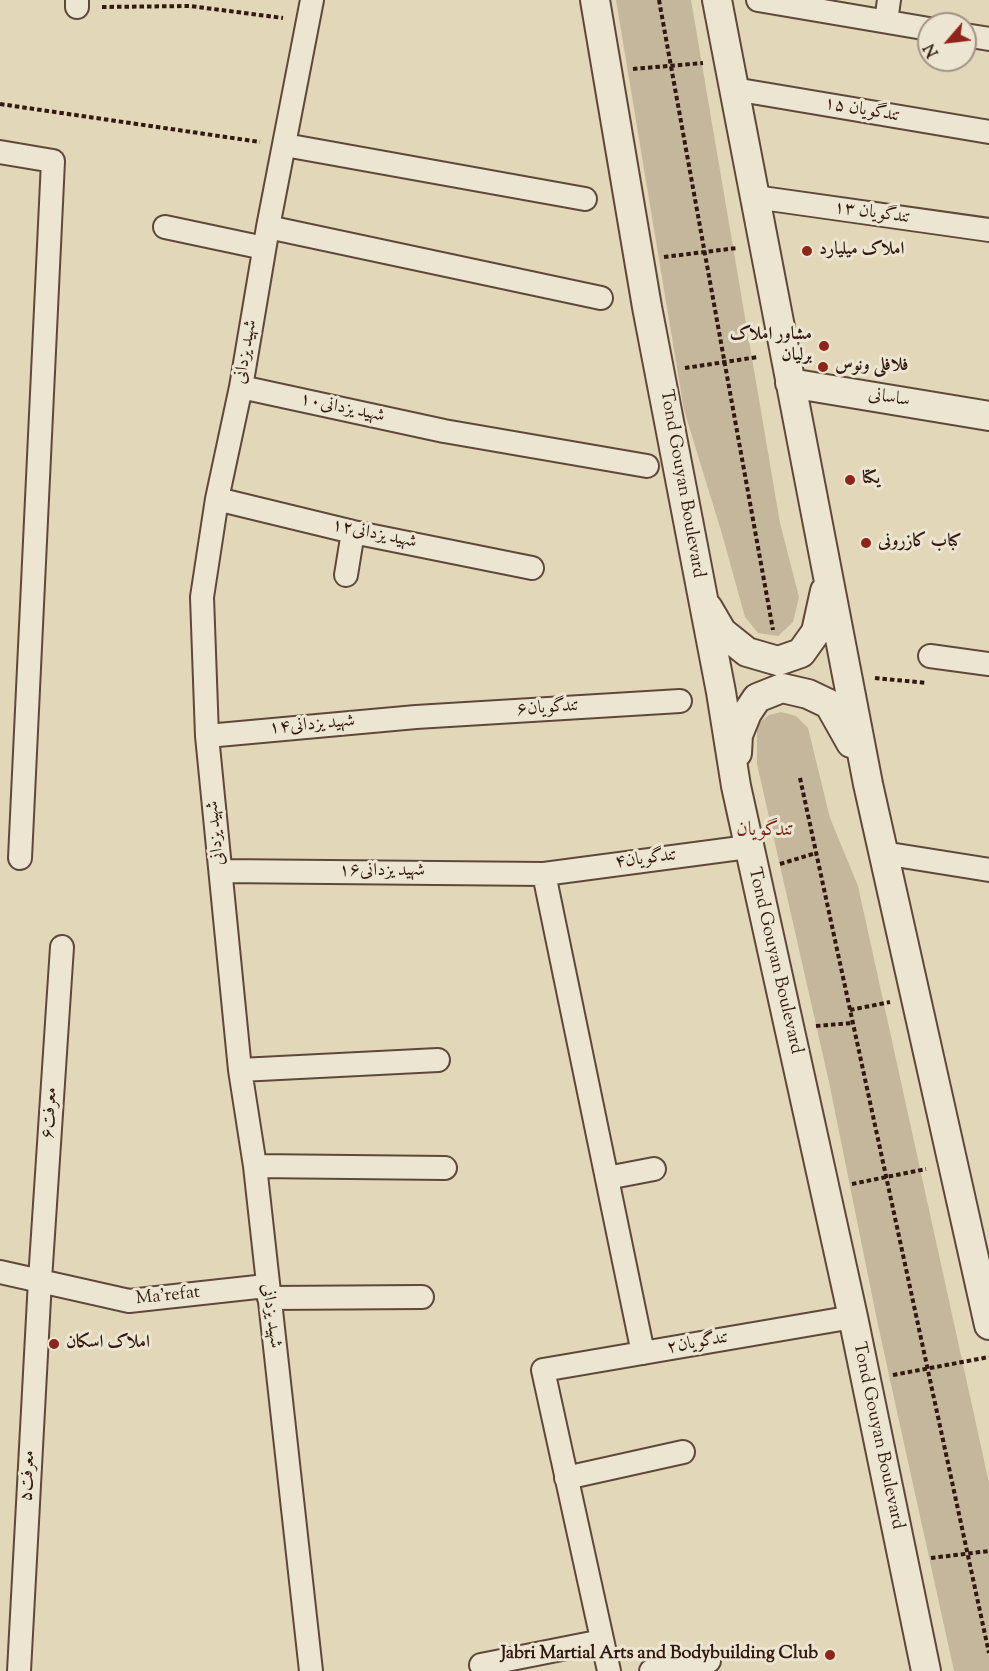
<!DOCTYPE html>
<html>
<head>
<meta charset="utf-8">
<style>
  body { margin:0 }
  #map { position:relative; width:989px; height:1671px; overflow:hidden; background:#e2d7b8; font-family:"Sorts Mill Goudy",serif }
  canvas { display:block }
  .north { position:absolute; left:917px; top:12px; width:60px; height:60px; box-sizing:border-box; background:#ece5d1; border:2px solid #a29384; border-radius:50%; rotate:242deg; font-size:16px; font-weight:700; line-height:24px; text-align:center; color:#321910 }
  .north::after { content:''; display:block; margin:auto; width:21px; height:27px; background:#8f2418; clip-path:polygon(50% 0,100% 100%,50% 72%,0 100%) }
</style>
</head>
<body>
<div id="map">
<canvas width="989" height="1671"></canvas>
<div class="north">N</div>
</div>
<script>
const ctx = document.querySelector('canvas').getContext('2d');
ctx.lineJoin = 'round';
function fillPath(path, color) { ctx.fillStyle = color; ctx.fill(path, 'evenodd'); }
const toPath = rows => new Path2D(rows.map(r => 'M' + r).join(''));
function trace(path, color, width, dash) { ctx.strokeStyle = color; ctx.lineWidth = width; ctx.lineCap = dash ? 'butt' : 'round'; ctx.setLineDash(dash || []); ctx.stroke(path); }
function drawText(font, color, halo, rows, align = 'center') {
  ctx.font = font + ' "Sorts Mill Goudy",Amiri,serif'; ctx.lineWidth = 6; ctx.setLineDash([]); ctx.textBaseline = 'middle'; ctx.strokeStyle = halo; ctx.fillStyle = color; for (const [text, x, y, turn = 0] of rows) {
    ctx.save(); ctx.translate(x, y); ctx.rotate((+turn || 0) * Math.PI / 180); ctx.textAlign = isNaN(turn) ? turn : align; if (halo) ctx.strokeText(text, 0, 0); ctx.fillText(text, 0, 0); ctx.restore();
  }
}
fillPath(toPath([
  [616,0,691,0,780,523,799,597,793,622,778,636,758,633,745,617,722,534,684,410],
  [781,712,796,716,808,728,830,818,858,886,989,1483,989,1671,954,1671,878,1325,829,1082,757,764,757,725,769,715]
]), '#c4b79b');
const minor = toPath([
  [758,0,929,29],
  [77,7,77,0],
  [886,21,889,0],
  [965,35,989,39],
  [734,89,989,132],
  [285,145,585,199],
  [0,152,53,161,20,858],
  [755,197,989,230],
  [165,227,264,248],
  [268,227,601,298],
  [241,387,444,431,647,466],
  [217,499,353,532,532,568],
  [346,575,353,532],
  [930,656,989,664],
  [207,736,416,717,680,701],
  [883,853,989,870],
  [221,871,544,874,748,847],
  [544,874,643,1353],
  [240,1070,438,1060],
  [255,1166,445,1168],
  [607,1178,654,1169],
  [0,1272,129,1301,266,1286],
  [269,1298,422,1297],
  [566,1478,683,1452],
  [481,1665,602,1641],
  [19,1671,40,1280,62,947],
  [311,1671,255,1166,240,1070,207,736,202,597,217,499,241,387,268,227,312,0],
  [609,1671,543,1370,853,1317],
  [651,1671,709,1661]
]);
const tertiary = toPath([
  [595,0,647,307,721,692,736,786,853,1317,926,1671],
  [717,0,868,784,989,1325],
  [790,383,989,416],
  [708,608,722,632,747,652,778,661,801,653,816,632,825,591],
  [737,753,738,735,747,713,757,698,782,688,808,694,829,704,851,743]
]);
trace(minor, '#5e483a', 26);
trace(tertiary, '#5e483a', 32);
trace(toPath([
  [659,0,773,630],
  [102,7,190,6,283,18],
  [633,69,703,63],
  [0,104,260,142],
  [664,257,737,248],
  [685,368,758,357],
  [875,678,927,683],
  [800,778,989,1653],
  [780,864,816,853],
  [850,1010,890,1002],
  [816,1026,852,1023],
  [852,1184,926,1169],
  [893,1375,989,1357],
  [931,1558,989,1551]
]), '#321910', 4, [4.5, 3]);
trace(minor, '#ece5d1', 22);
trace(tertiary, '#ece5d1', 28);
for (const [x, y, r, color] of [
  [807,251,6,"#8f2418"],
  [824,346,6,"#8f2418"],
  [823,367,6,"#8f2418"],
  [850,480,6,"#8f2418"],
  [866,543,6,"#8f2418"],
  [54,1344,6,"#8f2418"],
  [830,1655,6,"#8f2418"]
]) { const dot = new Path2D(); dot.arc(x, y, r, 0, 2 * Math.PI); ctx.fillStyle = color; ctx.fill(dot); trace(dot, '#ece5d1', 2); }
drawText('18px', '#321910', '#ece5d1', [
  ["۱۵ تندگویان",862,111,10],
  ["۱۳ تندگویان",872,214,8],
  ["شهید یزدانی",247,352,-80],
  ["ساسانی",889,399,9],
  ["شهید یزدانی۱۰",342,409,12],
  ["Tond Gouyan Boulevard",681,484,80],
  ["شهید یزدانی۱۲",374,535,12],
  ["۶تندگویان",548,709,-4],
  ["شهید یزدانی۱۴",312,726,-5],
  ["شهید یزدانی",217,833,-96],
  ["تندگویان۴",646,860,-7],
  ["شهید یزدانی۱۶",382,872],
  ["Tond Gouyan Boulevard",774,961,77],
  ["معرفت۶",51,1113,-86],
  ["Ma'refat",168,1297,-6],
  ["شهید یزدانی",270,1316,82],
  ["تندگویان۲",698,1344,-10],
  ["Tond Gouyan Boulevard",877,1436,78],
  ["معرفت۵",29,1476,-87]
]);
drawText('bold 18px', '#321910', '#ece5d1', [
  ["املاک میلیارد",819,251],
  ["مشاور املاک",812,336,"right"],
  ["برلیان",812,357,"right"],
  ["فلافلی ونوس",835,367],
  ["یکتا",862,480],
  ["کباب کازرونی",878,543],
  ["املاک اسکان",66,1344],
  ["Jabri Martial Arts and Bodybuilding Club",818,1655,"right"]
], 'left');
drawText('20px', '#7a1f14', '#ece5d1', [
  ["تندگویان",765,832]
]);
</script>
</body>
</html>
